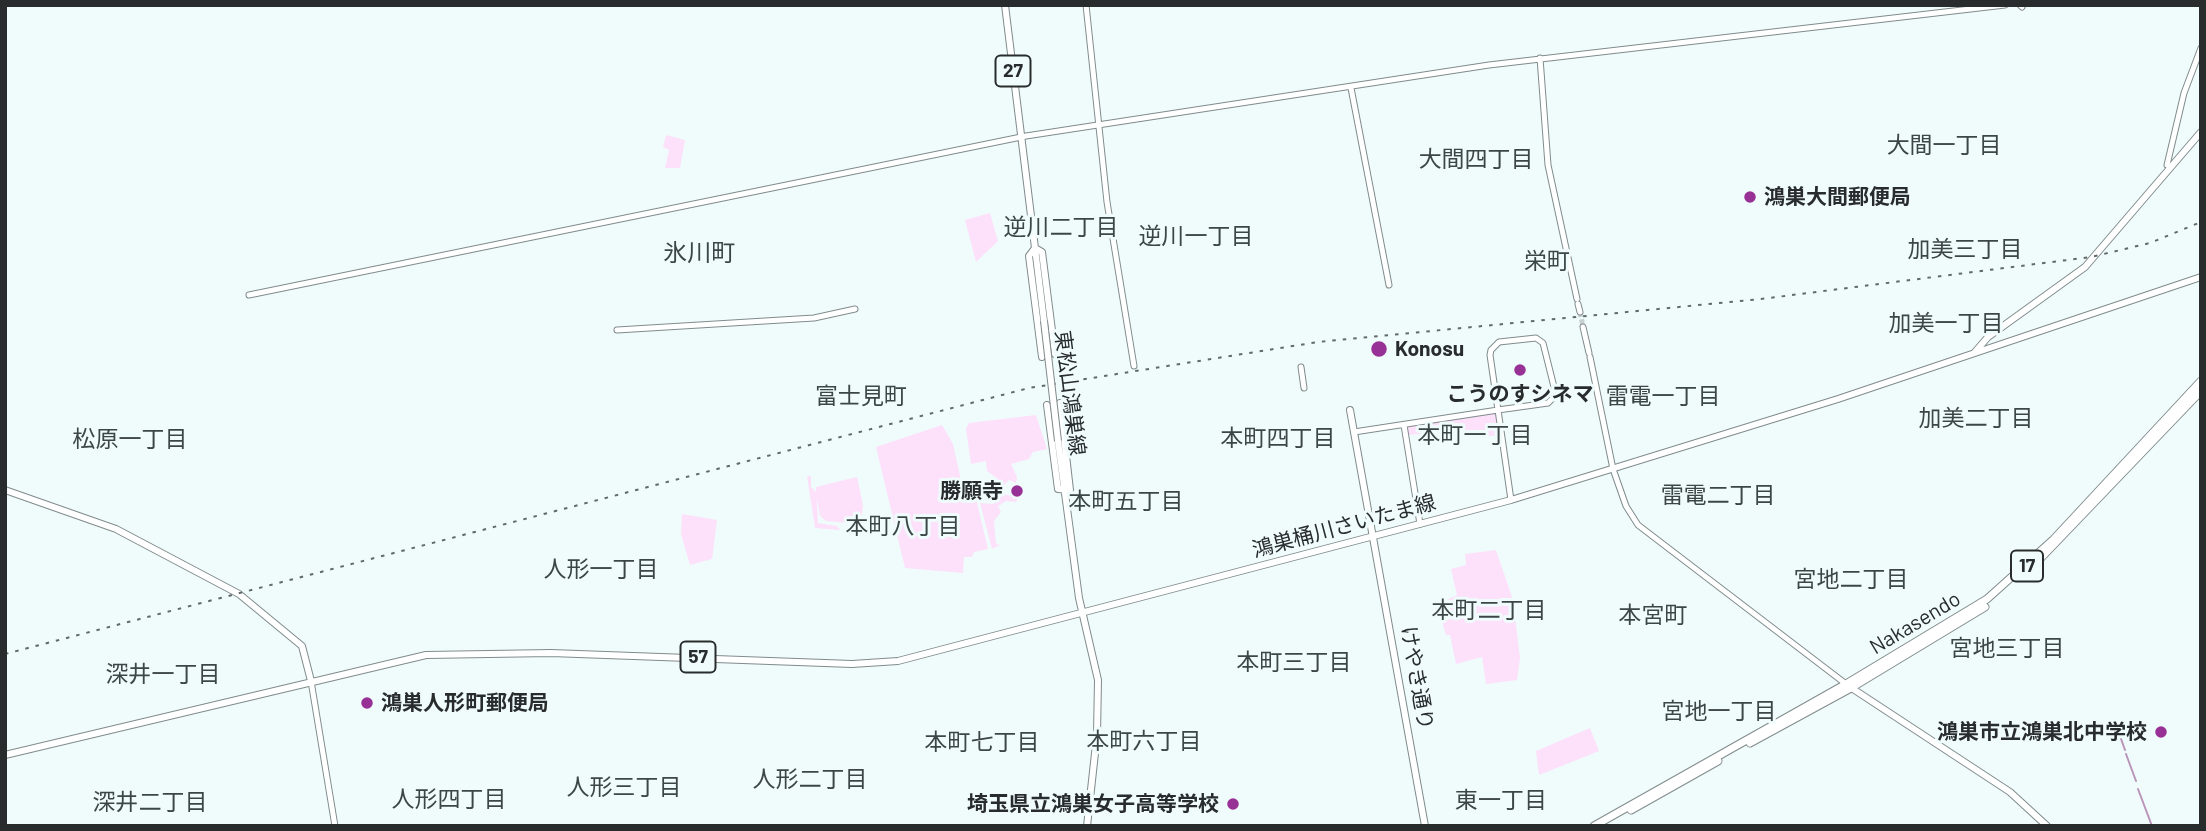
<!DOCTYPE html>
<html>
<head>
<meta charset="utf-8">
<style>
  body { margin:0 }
  #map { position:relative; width:2206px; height:831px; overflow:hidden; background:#f0fcfc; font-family:Barlow,sans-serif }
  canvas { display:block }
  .frame { position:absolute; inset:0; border:7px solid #282c2c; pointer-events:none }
</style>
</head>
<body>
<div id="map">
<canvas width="2206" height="831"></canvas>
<div class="frame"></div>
</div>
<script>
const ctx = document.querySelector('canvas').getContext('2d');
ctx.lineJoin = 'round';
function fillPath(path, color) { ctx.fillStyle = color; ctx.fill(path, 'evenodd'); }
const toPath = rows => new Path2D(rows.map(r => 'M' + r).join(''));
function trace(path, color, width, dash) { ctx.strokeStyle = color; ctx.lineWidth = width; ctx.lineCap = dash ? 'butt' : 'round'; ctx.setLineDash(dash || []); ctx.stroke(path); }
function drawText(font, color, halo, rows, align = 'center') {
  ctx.font = font + ' Barlow,"Noto Sans JP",sans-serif'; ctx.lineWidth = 6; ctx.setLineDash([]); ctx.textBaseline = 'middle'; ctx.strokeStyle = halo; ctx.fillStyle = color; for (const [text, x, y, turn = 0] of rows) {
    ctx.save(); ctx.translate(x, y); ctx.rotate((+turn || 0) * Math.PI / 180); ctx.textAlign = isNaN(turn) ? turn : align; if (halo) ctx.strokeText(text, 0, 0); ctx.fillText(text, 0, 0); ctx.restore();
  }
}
fillPath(toPath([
  [666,135,685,140,680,168,665,168,669,150,663,147],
  [990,213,998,241,976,262,965,220],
  [1498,410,1501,435,1489,436,1475,430,1405,435,1404,425],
  [1036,415,1047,449,1033,452,1029,459,1011,464,1017,477,1016,483,1009,480,999,490,994,485,997,478,987,471,986,461,971,464,966,429,969,423],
  [942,425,953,444,961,480,971,481,972,484,963,486,963,490,974,490,988,549,974,552,972,557,964,557,963,573,905,568,876,447],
  [807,476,811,476,811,487,816,492,816,487,857,477,863,505,862,515,849,517,848,523,826,521,820,516,817,497,818,523,837,526,840,530,815,528],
  [1014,487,1022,491,1020,496,1016,502,1006,501,998,506,1001,512,994,521,996,544,1000,545,992,549,980,503,993,504,1000,493,1011,496],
  [682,514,717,520,712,559,690,565,681,534],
  [1496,550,1513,600,1520,658,1517,680,1486,684,1482,657,1456,664,1450,635,1446,635,1442,622,1450,619,1447,600,1457,595,1451,569,1466,565,1465,554],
  [1590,728,1599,751,1539,775,1536,751]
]), '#fde0fa');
trace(toPath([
  [2120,736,2125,750],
  [2126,754,2136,781],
  [2138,789,2152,826]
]), '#ba94b9', 2);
trace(toPath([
  [1580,312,1583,327]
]), '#c8d2d2', 5, [5, 2.5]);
const minor = toPath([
  [1086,5,1107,202,1134,366],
  [2020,5,2022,7],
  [1540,58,1548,165,1577,299],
  [1351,88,1389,285],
  [2167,165,2184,93,2201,48],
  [249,295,1026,136,1489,65,2005,5],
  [1578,304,1580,312],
  [1583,327,1589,353],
  [617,330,814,318,855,309],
  [1590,357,1613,469,1626,506,1638,525,1846,684],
  [1301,367,1304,388],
  [1404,425,1420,524],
  [1354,432,1498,410,1548,403,1556,395,1543,343,1536,338,1499,342,1491,350,1490,355,1498,410,1511,500],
  [311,681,335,826]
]);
const major = toPath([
  [1005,5,1044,321],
  [1035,248,1029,256,1042,357],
  [1035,248,1042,252,1055,354],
  [1975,352,1988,337,2085,267,2201,132],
  [1047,405,1058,489,1070,490,1060,403],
  [1350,410,1425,826],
  [1058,441,1079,598,1098,680,1097,735,1087,826],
  [5,490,116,529,239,594,302,646,311,681],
  [1847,685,2010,792,2047,826],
  [5,755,426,655,551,653,852,664,898,661,1511,500,1838,399,2201,277]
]);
const highway = toPath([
  [2036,563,2201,391],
  [1750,743,1851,688,1985,607],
  [1631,810,1718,761],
  [1594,826,1846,684,1987,599,2054,539,2201,381]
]);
trace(minor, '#818b8c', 7);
trace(major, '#818b8c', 8);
trace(highway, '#818b8c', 9);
trace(minor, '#fff', 5);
trace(major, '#fff', 6);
trace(highway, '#fff', 7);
trace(toPath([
  [5,654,1029,388,1318,342,1761,299,2091,257,2150,243,2201,222]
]), '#626969', 2, [3.5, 7]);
const majorBridge = toPath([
  [1044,321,1058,441]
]);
trace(majorBridge, '#818b8c', 8, []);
trace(majorBridge, '#fff', 6);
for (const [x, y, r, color] of [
  [1750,197,7,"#983196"],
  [1379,349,9,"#983196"],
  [1520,370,7,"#983196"],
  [1017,491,7,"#983196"],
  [367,703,7,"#983196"],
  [2161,732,7,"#983196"],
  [1233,804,7,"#983196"]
]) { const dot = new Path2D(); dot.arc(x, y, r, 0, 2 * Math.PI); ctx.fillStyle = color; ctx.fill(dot); trace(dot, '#f0fcfc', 2.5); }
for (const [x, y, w] of [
  [1013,71,35],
  [2027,566,32],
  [698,657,35]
]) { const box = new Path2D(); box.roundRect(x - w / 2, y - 15.5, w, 31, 5); ctx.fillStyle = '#f0fcfc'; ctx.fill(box); trace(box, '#282c2c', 2); }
drawText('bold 19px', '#282c2c', null, [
  ["27",1013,71],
  ["17",2027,566],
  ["57",698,657]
]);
drawText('bold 21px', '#282c2c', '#f0fcfc', [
  ["鴻巣大間郵便局",1764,197],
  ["Konosu",1395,349],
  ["こうのすシネマ",1520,394,"center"],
  ["勝願寺",1003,491,"right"],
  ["鴻巣人形町郵便局",381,703],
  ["鴻巣市立鴻巣北中学校",2147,732,"right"],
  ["埼玉県立鴻巣女子高等学校",1219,804,"right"]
], 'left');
drawText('21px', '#282c2c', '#f0fcfc', [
  ["東松山鴻巣線",1070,393,83],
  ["鴻巣桶川さいたま線",1344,526,-15],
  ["Nakasendo",1915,623,-31],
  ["けやき通り",1417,678,80]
]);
drawText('23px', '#3d4647', '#f0fcfc', [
  ["大間一丁目",1944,145],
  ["大間四丁目",1476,159],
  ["逆川二丁目",1061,227],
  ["逆川一丁目",1196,236],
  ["加美三丁目",1965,249],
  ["栄町",1547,261],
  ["加美一丁目",1946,323],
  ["富士見町",861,396],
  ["雷電一丁目",1663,396],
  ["加美二丁目",1976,418],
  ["本町一丁目",1475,435],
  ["本町四丁目",1278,438],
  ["松原一丁目",130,439],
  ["雷電二丁目",1718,495],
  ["本町五丁目",1126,501],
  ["本町八丁目",903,526],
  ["人形一丁目",601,569],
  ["宮地二丁目",1851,579],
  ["本町二丁目",1489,610],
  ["本宮町",1653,615],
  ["宮地三丁目",2007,648],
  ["本町三丁目",1294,662],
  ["深井一丁目",163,674],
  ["宮地一丁目",1719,711],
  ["本町六丁目",1144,741],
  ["本町七丁目",982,742],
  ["人形二丁目",810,779],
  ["人形三丁目",624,787],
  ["人形四丁目",449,799],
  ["東一丁目",1501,800],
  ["深井二丁目",150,802]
]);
drawText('24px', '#3d4647', '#f0fcfc', [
  ["氷川町",699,253]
]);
</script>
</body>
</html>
